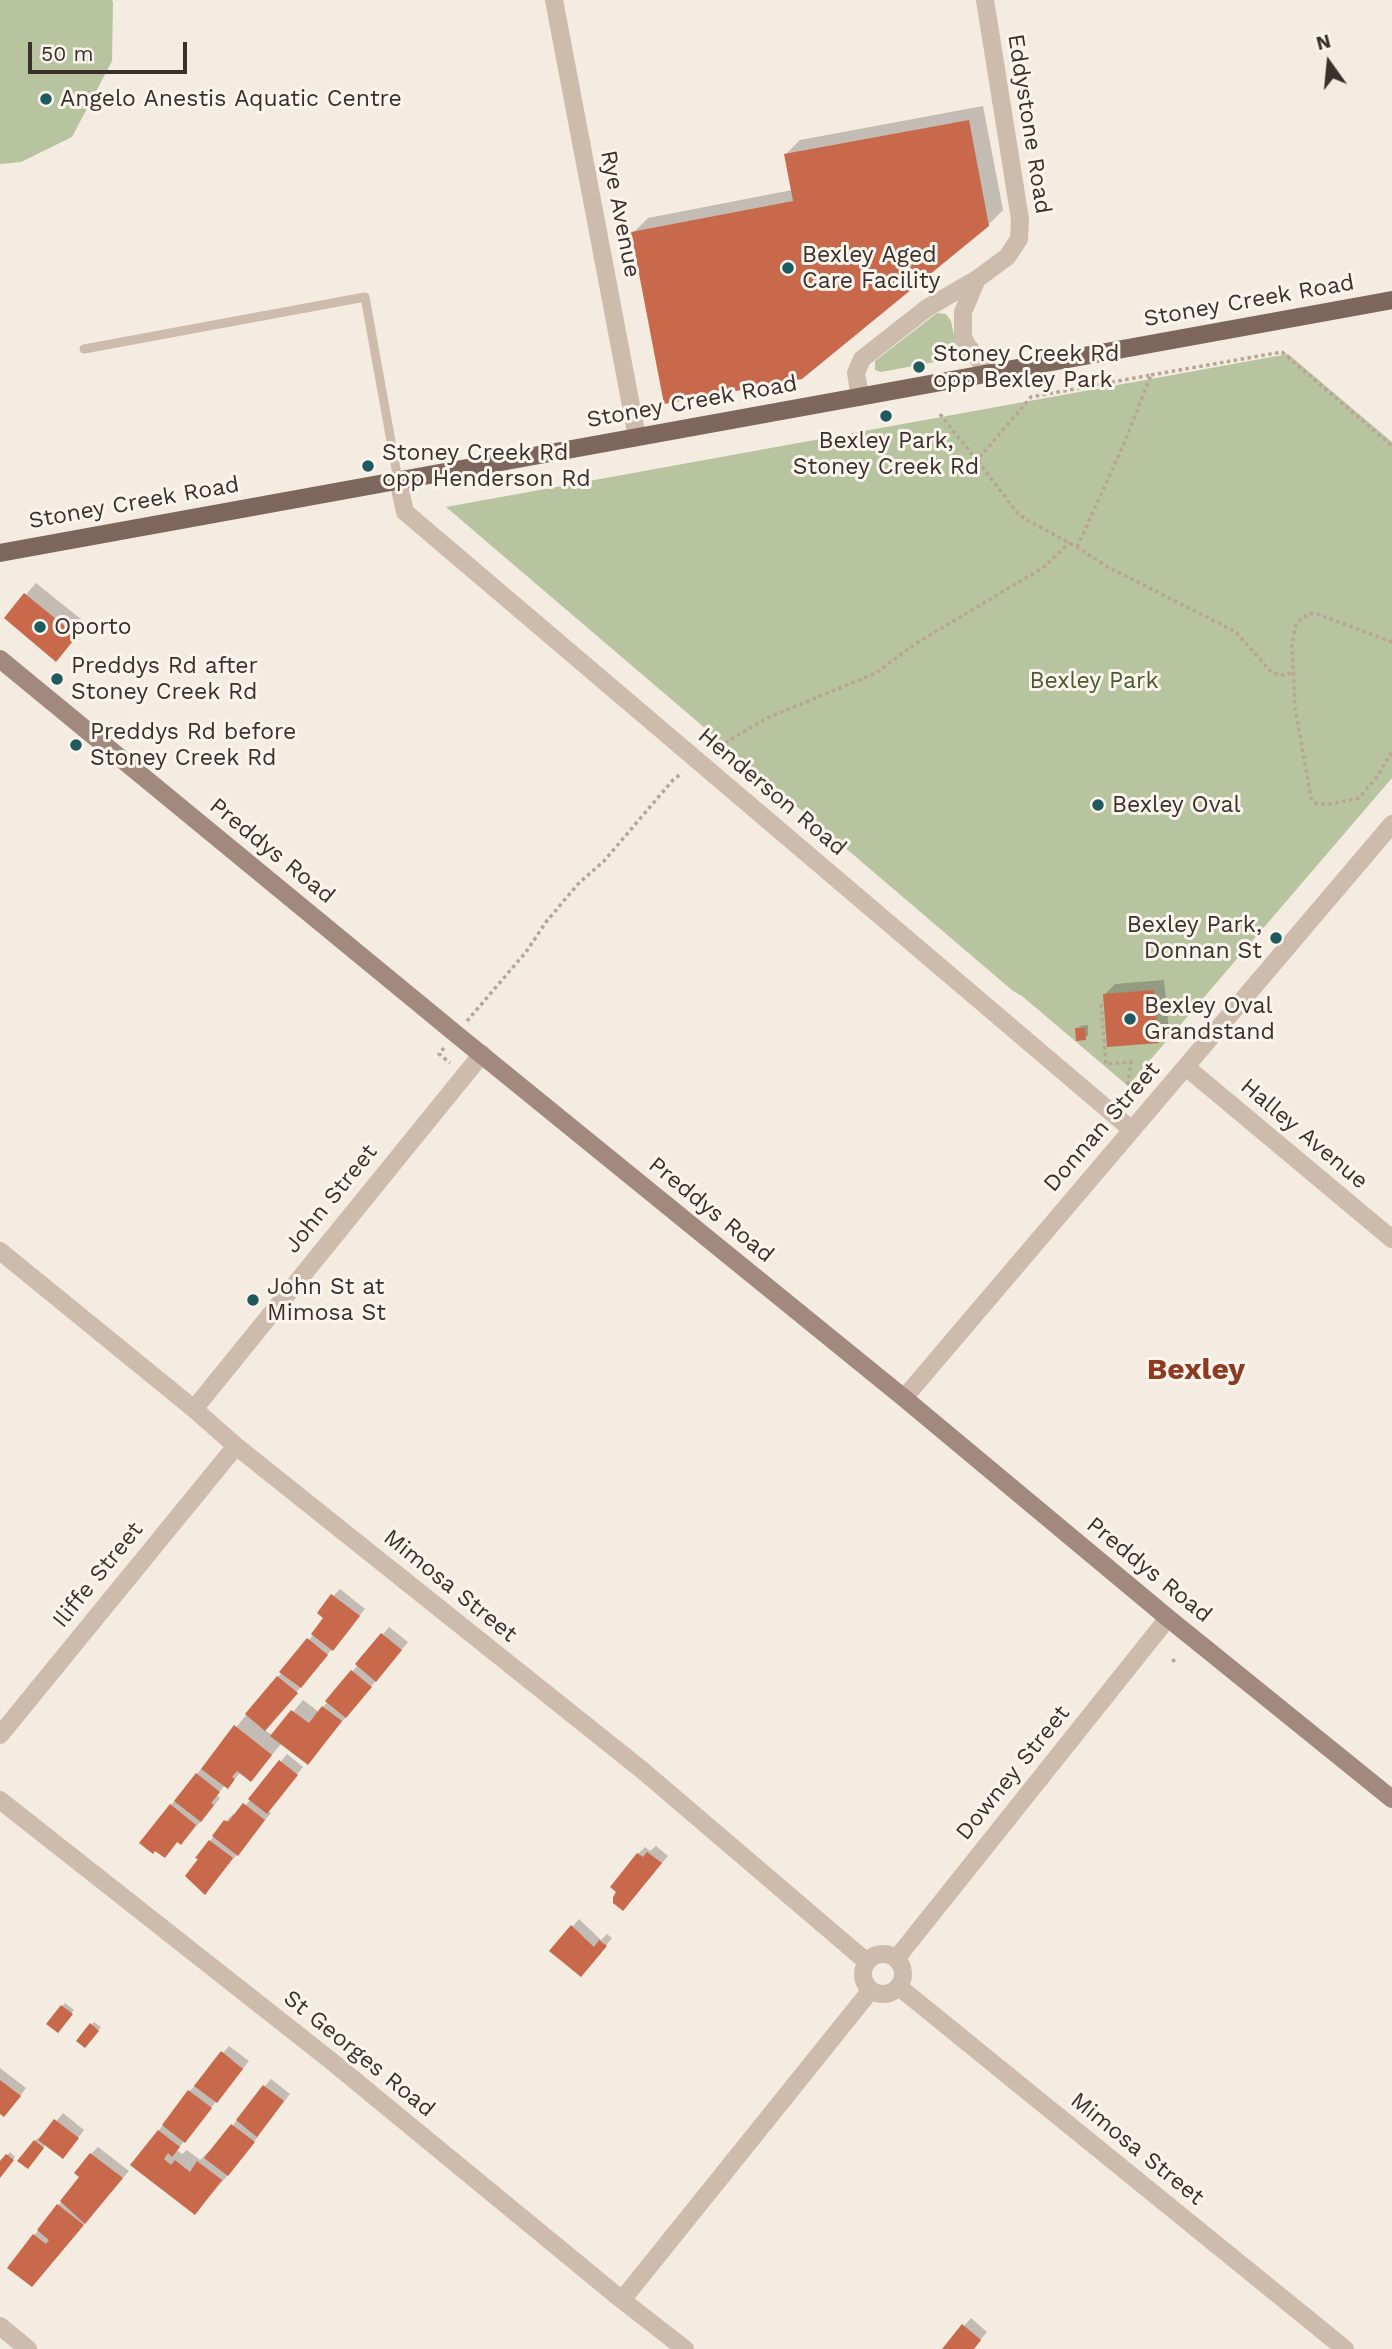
<!DOCTYPE html>
<html>
<head>
<meta charset="utf-8">
<style>
  body { margin:0 }
  #map { position:relative; width:1392px; height:2349px; overflow:hidden; background:#f4ebe1; font-family:"Work Sans",sans-serif }
  canvas { display:block }
  .north { position:absolute; left:1294px; top:28px; width:70px; height:70px; -webkit-text-stroke:5px #fbf5ee; paint-order:stroke; rotate:345deg; font-size:19px; font-weight:700; line-height:28px; text-align:center; color:#3b302b }
  .north::after { content:''; display:block; margin:auto; width:24px; height:32px; background:#3b302b; clip-path:polygon(50% 0,100% 100%,50% 72%,0 100%) }
  .scale { position:absolute; left:28px; top:42px; width:159px; height:32px; box-sizing:border-box; border:4px solid #3b302b; border-top:0; padding-left:9px; font-size:21px; line-height:24px; white-space:nowrap; color:#3b302b; -webkit-text-stroke:5px #fbf5ee; paint-order:stroke }
</style>
</head>
<body>
<div id="map">
<canvas width="1392" height="2349"></canvas>
<div class="north">N</div>
<div class="scale">50 m</div>
</div>
<script>
const ctx = document.querySelector('canvas').getContext('2d');
ctx.lineJoin = 'round';
function fillPath(path, color) { ctx.fillStyle = color; ctx.fill(path, 'evenodd'); }
const toPath = rows => new Path2D(rows.map(r => 'M' + r).join(''));
function trace(path, color, width, dash) { ctx.strokeStyle = color; ctx.lineWidth = width; ctx.lineCap = dash ? 'butt' : 'round'; ctx.setLineDash(dash || []); ctx.stroke(path); }
function drawText(font, color, halo, rows, align = 'center') {
  ctx.font = font + ' "Work Sans",sans-serif'; ctx.lineWidth = 6; ctx.setLineDash([]); ctx.textBaseline = 'middle'; ctx.strokeStyle = halo; ctx.fillStyle = color; for (const [text, x, y, turn = 0] of rows) {
    ctx.save(); ctx.translate(x, y); ctx.rotate((+turn || 0) * Math.PI / 180); ctx.textAlign = isNaN(turn) ? turn : align; if (halo) ctx.strokeText(text, 0, 0); ctx.fillText(text, 0, 0); ctx.restore();
  }
}
fillPath(toPath([
  [0,0,112,0,113,2,112,61,72,137,21,162,0,164],
  [937,313,946,314,951,321,956,344,954,356,946,360,881,372,875,370,875,361],
  [1288,354,1392,442,1392,778,1128,1086,1022,996,1013,991,446,507]
]), '#b8c4a0');
fillPath(toPath([
  [983,106,1003,210,988,225,633,233,648,218,792,190,785,155,800,140],
  [36,583,87,624,67,648,6,618],
  [1164,980,1169,1030,1158,1041,1104,995,1115,984],
  [1088,1025,1088,1035,1085,1038,1077,1029,1080,1026],
  [340,1589,365,1609,265,1730,273,1736,303,1700,319,1712,389,1627,408,1642,308,1763,282,1743,251,1780,241,1772,227,1787,225,1785,217,1795,220,1798,208,1813,188,1836,178,1841,172,1849,171,1805,314,1634,326,1618,333,1596],
  [287,1754,303,1767,268,1811,271,1813,211,1886,210,1841,226,1821,233,1814,236,1816,252,1798],
  [656,1846,668,1856,630,1901,638,1854,645,1847,650,1851],
  [579,1919,601,1940,607,1934,612,1938,588,1968,552,1951],
  [65,2003,74,2010,60,2028,48,2024],
  [94,2022,101,2027,88,2043,91,2025],
  [229,2046,249,2061,177,2150,182,2154,187,2150,200,2160,209,2151,211,2152,271,2079,290,2094,235,2167,195,2213,132,2165,189,2092],
  [0,2068,26,2088,11,2108,0,2112],
  [63,2113,84,2130,70,2149,46,2144,30,2164,35,2141,38,2138,40,2140],
  [98,2147,129,2171,39,2277,9,2267,81,2177,91,2154],
  [10,2152,15,2157,0,2176,0,2164],
  [971,2318,987,2332,973,2349,944,2349]
]), '#0003');
fillPath(toPath([
  [969,120,989,226,802,379,664,404,631,232,793,201,784,154],
  [24,593,77,636,56,662,4,618],
  [1154,990,1159,1043,1107,1047,1103,994],
  [1075,1028,1085,1028,1086,1040,1076,1041],
  [331,1594,360,1616,333,1651,311,1634,323,1618,317,1613],
  [381,1633,402,1650,376,1682,355,1664],
  [307,1638,328,1655,301,1688,279,1672],
  [351,1670,372,1687,346,1718,325,1701],
  [277,1676,298,1693,265,1731,245,1714],
  [322,1706,342,1721,308,1765,270,1736,291,1710,309,1723],
  [234,1725,272,1755,251,1782,237,1771,232,1777,235,1779,228,1789,201,1769],
  [279,1760,298,1775,267,1814,248,1799],
  [196,1773,220,1792,211,1803,214,1805,201,1822,174,1801],
  [243,1803,265,1820,238,1856,212,1836,224,1820,228,1822],
  [170,1804,196,1825,181,1845,177,1842,165,1858,155,1851,153,1854,139,1843],
  [209,1840,233,1858,205,1895,185,1876,198,1859,195,1858],
  [647,1852,662,1863,623,1911,613,1903,613,1897,616,1892,610,1887,637,1853,643,1857],
  [571,1925,594,1947,599,1940,607,1946,581,1977,549,1951],
  [61,2005,73,2014,58,2033,46,2024],
  [90,2023,99,2031,85,2048,76,2041],
  [221,2051,243,2069,217,2103,194,2086],
  [0,2080,21,2096,4,2117,0,2114],
  [263,2085,284,2101,257,2137,236,2120],
  [188,2090,212,2108,185,2143,162,2125],
  [54,2119,79,2138,63,2159,38,2140],
  [231,2124,255,2142,228,2176,204,2158],
  [158,2130,180,2147,172,2157,168,2153,164,2159,171,2165,175,2160,190,2172,197,2161,222,2180,195,2215,130,2165],
  [34,2140,44,2148,28,2169,17,2161],
  [90,2153,123,2178,85,2224,60,2201,79,2177,74,2173],
  [6,2154,14,2160,0,2178,0,2161],
  [57,2204,84,2225,32,2287,7,2268,33,2234,46,2244,49,2240,37,2230],
  [962,2324,981,2340,974,2349,942,2349]
]), '#c8694b');
trace(toPath([
  [1151,375,1282,352,1392,446],
  [940,414,978,462],
  [1077,547,1124,444,1151,375,1031,397,979,458,980,464,1018,514,1027,520,1077,547,1106,566,1236,632,1272,673,1283,675,1295,672],
  [1392,642,1315,613,1308,614,1296,623,1292,644,1295,707,1311,798,1317,804,1330,804,1359,798,1376,778,1392,752],
  [713,750,767,718,876,673,915,644,1044,567,1069,543],
  [1101,1004,1106,1064,1131,1062,1127,1092],
  [467,1021,526,952,546,922,578,884,604,861,673,780,682,773],
  [444,1048,439,1054,450,1063],
  [1172,1661,1178,1659]
]), '#b9a596', 3.5, [3.5, 3.5]);
trace(toPath([
  [84,349,365,297,398,480]
]), '#cdbbac', 9);
trace(toPath([
  [554,0,637,437],
  [977,279,963,312,963,336,966,344,979,360,988,368,999,371],
  [860,397,856,373,862,359,927,308,977,279,1007,257,1019,239,1020,219,985,0],
  [398,480,405,512,1132,1130],
  [1186,1067,1392,1239],
  [0,1251,194,1409,236,1446,642,1770,867,1962],
  [904,1398,1392,824],
  [194,1409,482,1054],
  [0,1735,236,1446],
  [0,1800,330,2060,622,2300,685,2349],
  '863 1974a20 20 0 1 1 40 0a20 20 0 1 1-40 0Z',
  [896,1959,1168,1618],
  [899,1987,1345,2349],
  [622,2300,871,1990],
  [0,2326,28,2349]
]), '#cdbbac', 18);
trace(toPath([
  [0,659,456,1034,904,1398,1168,1618,1392,1799]
]), '#a18a7d', 18);
trace(toPath([
  [0,553,1392,300]
]), '#7d675c', 18);
for (const [x, y, r, color] of [
  [46,99,7,"#1f5a5e"],
  [788,268,7,"#1f5a5e"],
  [919,367,7,"#1f5a5e"],
  [886,416,7,"#1f5a5e"],
  [368,466,7,"#1f5a5e"],
  [40,627,7,"#1f5a5e"],
  [57,679,7,"#1f5a5e"],
  [76,745,7,"#1f5a5e"],
  [1098,805,7,"#1f5a5e"],
  [1276,938,7,"#1f5a5e"],
  [1130,1019,7,"#1f5a5e"],
  [253,1300,7,"#1f5a5e"]
]) { const dot = new Path2D(); dot.arc(x, y, r, 0, 2 * Math.PI); ctx.fillStyle = color; ctx.fill(dot); trace(dot, '#fbf5ee', 2.5); }
drawText('23px', '#3b302b', '#fbf5ee', [
  ["Angelo Anestis Aquatic Centre",60,99],
  ["Bexley Aged",802,255],
  ["Care Facility",802,281],
  ["Stoney Creek Rd",933,354],
  ["opp Bexley Park",933,380],
  ["Bexley Park,",886,441,"center"],
  ["Stoney Creek Rd",886,467,"center"],
  ["Stoney Creek Rd",382,453],
  ["opp Henderson Rd",382,479],
  ["Oporto",54,627],
  ["Preddys Rd after",71,666],
  ["Stoney Creek Rd",71,692],
  ["Preddys Rd before",90,732],
  ["Stoney Creek Rd",90,758],
  ["Bexley Oval",1112,805],
  ["Bexley Park,",1262,925,"right"],
  ["Donnan St",1262,951,"right"],
  ["Bexley Oval",1144,1006],
  ["Grandstand",1144,1032],
  ["John St at",267,1287],
  ["Mimosa St",267,1313]
], 'left');
drawText('23px', '#3b302b', '#fbf5ee', [
  ["Eddystone Road",1029,124,81],
  ["Rye Avenue",620,214,79],
  ["Stoney Creek Road",1249,301,-10],
  ["Stoney Creek Road",692,402,-10],
  ["Stoney Creek Road",134,503,-10],
  ["Henderson Road",772,792,40],
  ["Preddys Road",272,851,39],
  ["Donnan Street",1102,1127,-49],
  ["Halley Avenue",1304,1134,40],
  ["John Street",331,1199,-51],
  ["Preddys Road",711,1210,39],
  ["Preddys Road",1149,1570,39],
  ["Iliffe Street",98,1575,-51],
  ["Mimosa Street",450,1586,39],
  ["Downey Street",1013,1773,-51],
  ["St Georges Road",359,2054,39],
  ["Mimosa Street",1137,2149,39]
]);
drawText('23px', '#4a5a2e', '#fbf5ee', [
  ["Bexley Park",1094,681]
]);
drawText('bold 30px', '#8c3b22', '#fbf5ee', [
  ["Bexley",1196,1370]
]);
</script>
</body>
</html>
